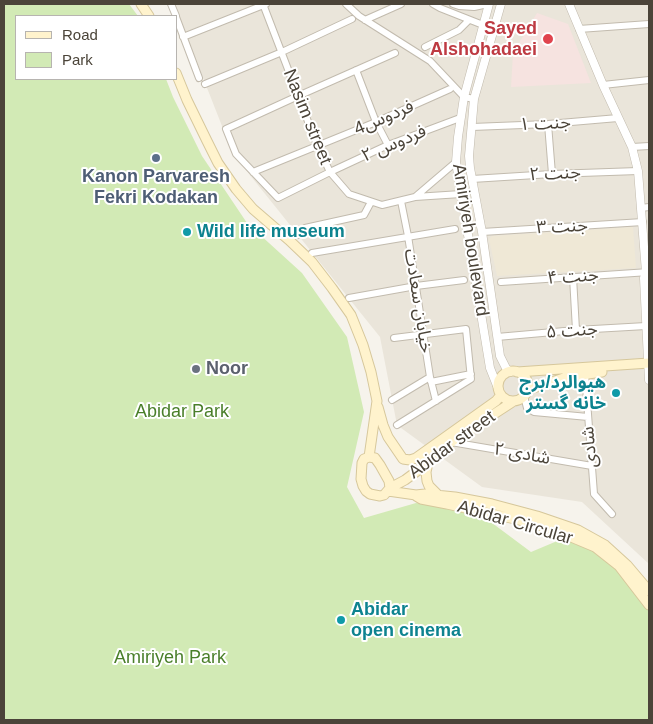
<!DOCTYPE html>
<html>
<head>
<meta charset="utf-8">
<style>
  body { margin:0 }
  #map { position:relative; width:653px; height:724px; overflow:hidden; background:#f6f3ec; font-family:Helvetica,sans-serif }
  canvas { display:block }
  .frame { position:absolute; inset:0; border:5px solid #4b4439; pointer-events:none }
  .legend { position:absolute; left:15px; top:15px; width:162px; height:65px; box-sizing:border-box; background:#fff; border:1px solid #b7b4b0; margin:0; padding:6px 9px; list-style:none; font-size:15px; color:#4b4439 }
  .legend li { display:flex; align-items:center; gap:10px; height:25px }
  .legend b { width:25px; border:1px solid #b7b4b0 }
</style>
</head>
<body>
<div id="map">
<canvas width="653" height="724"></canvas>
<div class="frame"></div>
<ul class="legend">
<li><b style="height:6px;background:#fff3cd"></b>Road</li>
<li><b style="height:14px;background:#d2eab5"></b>Park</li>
</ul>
</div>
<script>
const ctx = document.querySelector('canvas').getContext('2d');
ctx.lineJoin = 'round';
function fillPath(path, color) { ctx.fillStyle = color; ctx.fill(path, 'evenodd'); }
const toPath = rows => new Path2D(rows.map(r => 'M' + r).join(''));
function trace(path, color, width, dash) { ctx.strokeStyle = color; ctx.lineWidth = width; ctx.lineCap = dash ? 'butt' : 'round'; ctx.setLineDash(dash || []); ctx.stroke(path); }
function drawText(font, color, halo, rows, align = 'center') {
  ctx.font = font + ' Helvetica,"Noto Sans Arabic",sans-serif'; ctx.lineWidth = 4; ctx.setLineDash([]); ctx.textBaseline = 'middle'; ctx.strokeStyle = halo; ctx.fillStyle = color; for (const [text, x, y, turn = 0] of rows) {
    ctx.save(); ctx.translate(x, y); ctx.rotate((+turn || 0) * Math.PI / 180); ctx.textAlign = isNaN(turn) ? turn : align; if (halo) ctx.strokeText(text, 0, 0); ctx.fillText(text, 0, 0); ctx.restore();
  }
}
fillPath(toPath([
  [174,4,649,4,649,564,582,502,482,487,397,425,380,337,233,154]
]), '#eae5da');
fillPath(toPath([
  [633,227,636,268,497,276,489,239,492,236]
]), '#efe8d6');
fillPath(toPath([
  [537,13,568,24,591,83,511,87,513,53]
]), '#f6e3e0');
fillPath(toPath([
  [4,4,129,4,138,16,16,16,16,79,166,79,173,97,202,156,247,223,302,273,347,337,364,412,347,487,364,518,416,503,476,511,531,552,562,539,609,557,649,609,649,720,4,720]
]), '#d2eab5');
const minor = toPath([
  [171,4,176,16],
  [263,4,317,145,330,172,349,194,382,205,415,197,456,162],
  [346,4,359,16,430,61,464,97,474,99],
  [433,4,440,8,483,25],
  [453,4,459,6,474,7,488,4],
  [176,17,199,78],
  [365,20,401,4],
  [579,29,649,24],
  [183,37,266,4],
  [425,47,459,30,469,20],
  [395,53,298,96,226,129,236,154,278,198,330,172,388,145,460,118],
  [356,70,376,122,388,145],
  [205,84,282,52,352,19],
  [603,85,649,80],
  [548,124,552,174],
  [472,127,548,124,618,118],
  [632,147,649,146],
  [253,172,376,122,450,89],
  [472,179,552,174,638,171],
  [415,197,461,194],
  [401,201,408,236,430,377,436,401],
  [641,208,649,207],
  [482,232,643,222],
  [298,235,305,228,364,215,371,202],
  [312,253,455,229],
  [573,277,576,330],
  [501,282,649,272],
  [349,298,416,286,464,280],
  [497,337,576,330,646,326],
  [394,338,466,329,471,379,397,425],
  [585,374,594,494,612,514],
  [431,382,471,374],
  [524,396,527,408,534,412,588,417],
  [392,400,430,377],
  [451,442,592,466]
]);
const tertiary = toPath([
  [489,4,464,97,458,137,456,162,490,368,498,388],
  [501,4,474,99,469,156,470,168,482,232,500,356,506,368,510,372],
  [569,4,603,85,632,147,638,171,646,272,649,277],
  [646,272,644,278,649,380]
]);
const secondary = toPath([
  [141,4,149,16],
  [176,73,187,100,207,141,218,163,236,189,253,209,289,240,312,262,332,288,351,315,363,345,371,372,377,401,369,457],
  '498 386a15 15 0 1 1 30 0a15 15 0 1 1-30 0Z',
  [517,372,649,363],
  [527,390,567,377,602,372],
  [378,407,383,425,388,437,403,459,410,460,416,458,496,401,501,395],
  [369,457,375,458,380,465,389,481,390,488,384,495,380,496,370,494,366,491,363,486,361,479,362,463,364,459,369,457],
  [428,463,426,472,427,481,429,486,438,495],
  [390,488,405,480,428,463,451,442,514,401],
  [388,491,416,495,425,494,455,497,492,504,537,516,578,530,605,545,627,565,649,591],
  [416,496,421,499,447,504,515,519,552,529,595,547,619,566,649,605]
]);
trace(minor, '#c2bbae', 8);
trace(tertiary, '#c2bbae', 9);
trace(secondary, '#d6c79b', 11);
trace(minor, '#fff', 6);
trace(tertiary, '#fff', 8);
trace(secondary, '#fff3cd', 9);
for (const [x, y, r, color] of [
  [548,39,6,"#e0444e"],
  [156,158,5,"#5c6f8a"],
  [187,232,5,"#0f9aa8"],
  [196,369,5,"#6b7280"],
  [616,393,5,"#0f9aa8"],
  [341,620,5,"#0f9aa8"]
]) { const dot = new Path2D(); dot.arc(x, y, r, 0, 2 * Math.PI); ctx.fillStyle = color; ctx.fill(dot); trace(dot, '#fff', 2); }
drawText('bold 18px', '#be3a42', '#fff', [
  ["Sayed",537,29],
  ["Alshohadaei",537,50]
], 'right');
drawText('18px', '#4b4439', '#fff', [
  ["Nasim street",307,117,68],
  ["فردوس4",384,118,-23],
  ["جنت ۱",545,124,-3],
  ["فردوس ۲",394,144,-23],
  ["جنت ۲",555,174,-3],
  ["جنت ۳",562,227,-3],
  ["Amiriyeh boulevard",470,240,81],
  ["جنت ۴",573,277,-4],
  ["خیابان سعادت",418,301,81],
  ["جنت ۵",572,331,-4],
  ["Abidar street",452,445,-36],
  ["شادی",590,447,-95],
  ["شادی ۲",522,454,10],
  ["Abidar Circular",515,523,16]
]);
drawText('bold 18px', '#4e5e75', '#fff', [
  ["Kanon Parvaresh",156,177],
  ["Fekri Kodakan",156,198]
]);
drawText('bold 18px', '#0d838f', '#fff', [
  ["Wild life museum",197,232],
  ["هیوالرد/برج",606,383,"right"],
  ["خانه گستر",606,404,"right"],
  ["Abidar",351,610],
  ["open cinema",351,631]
], 'left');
drawText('bold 18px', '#5b616d', '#fff', [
  ["Noor",206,369]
], 'left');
drawText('18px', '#4a7f2a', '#fff', [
  ["Abidar Park",182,412],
  ["Amiriyeh Park",170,658]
]);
</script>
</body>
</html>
